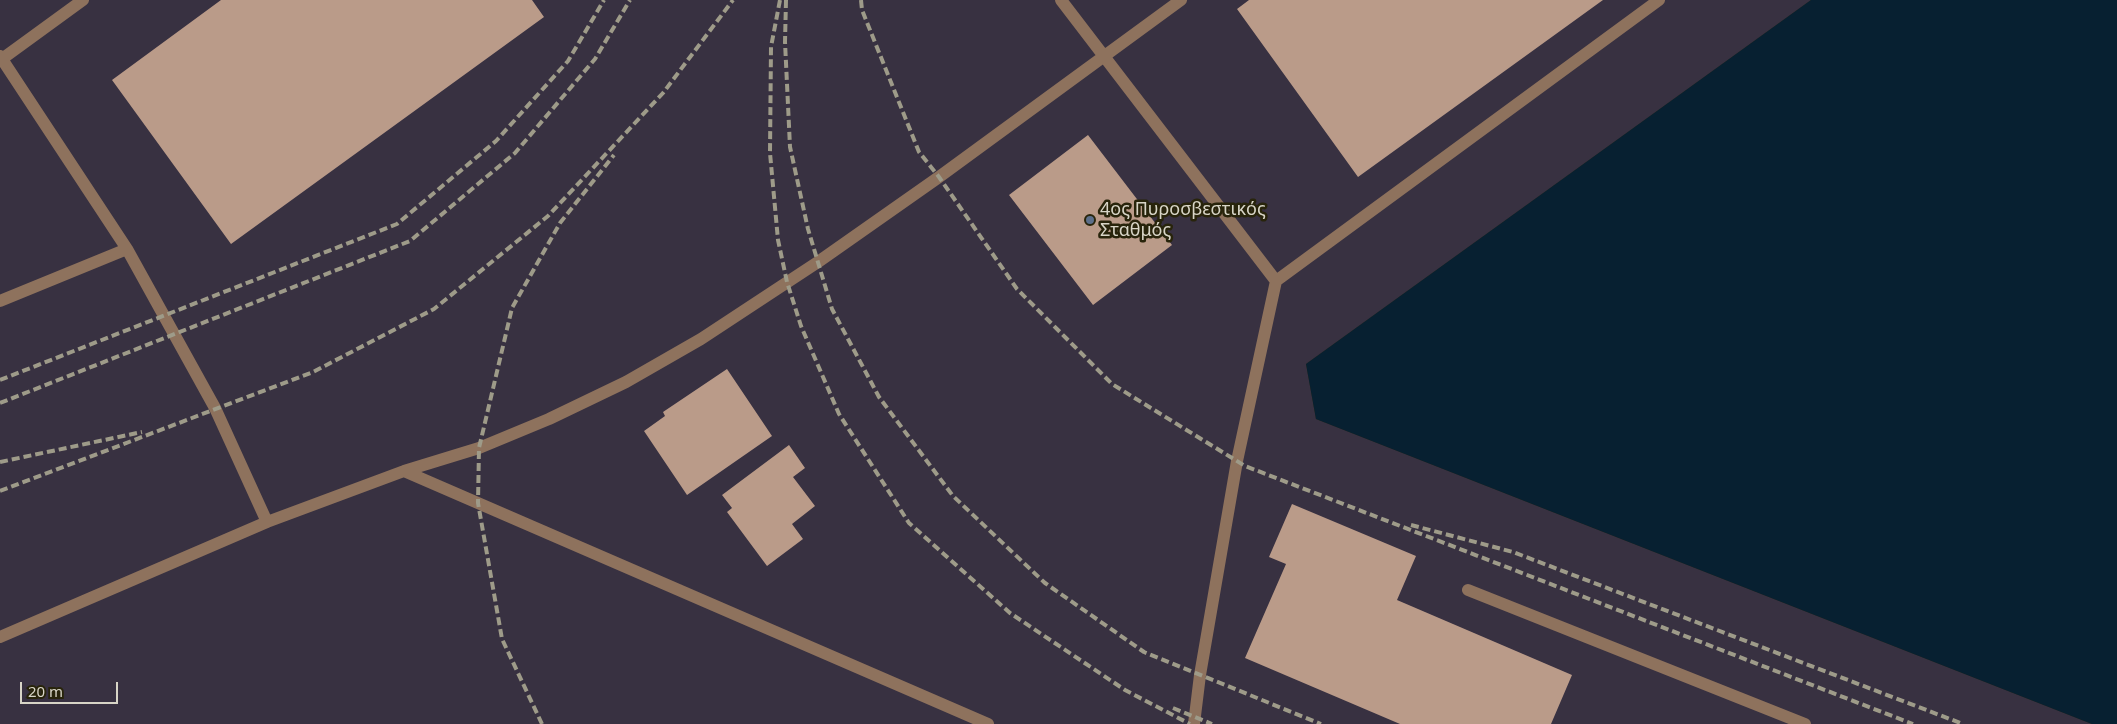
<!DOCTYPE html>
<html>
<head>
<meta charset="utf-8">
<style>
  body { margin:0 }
  #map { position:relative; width:2117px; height:724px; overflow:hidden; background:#322d15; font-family:"Noto Sans",sans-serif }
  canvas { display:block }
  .scale { position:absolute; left:20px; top:682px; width:98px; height:22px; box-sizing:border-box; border:2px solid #d8d5c7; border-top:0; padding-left:6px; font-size:15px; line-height:18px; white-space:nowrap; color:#d8d5c7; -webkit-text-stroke:4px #28240b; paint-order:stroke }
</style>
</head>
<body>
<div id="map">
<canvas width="2117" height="724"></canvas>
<div class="scale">20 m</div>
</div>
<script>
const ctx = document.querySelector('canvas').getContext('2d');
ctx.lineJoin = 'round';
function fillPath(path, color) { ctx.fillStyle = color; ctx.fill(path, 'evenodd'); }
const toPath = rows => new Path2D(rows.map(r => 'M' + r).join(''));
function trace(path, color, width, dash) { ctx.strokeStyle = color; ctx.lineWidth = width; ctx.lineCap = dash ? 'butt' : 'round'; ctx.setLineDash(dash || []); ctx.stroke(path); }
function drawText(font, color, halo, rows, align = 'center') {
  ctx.font = font + ' "Noto Sans",sans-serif'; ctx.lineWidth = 5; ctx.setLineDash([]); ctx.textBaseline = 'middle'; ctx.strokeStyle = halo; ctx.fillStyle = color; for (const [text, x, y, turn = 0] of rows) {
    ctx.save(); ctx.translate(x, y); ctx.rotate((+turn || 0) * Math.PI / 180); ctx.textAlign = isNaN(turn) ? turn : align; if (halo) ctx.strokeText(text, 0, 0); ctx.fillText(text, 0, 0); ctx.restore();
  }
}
fillPath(toPath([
  [0,0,1811,0,1306,364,1316,419,2092,724,0,724]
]), '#383141');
fillPath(toPath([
  [1811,0,2117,0,2117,724,2092,724,1316,419,1306,364]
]), '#072031');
fillPath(toPath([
  [221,0,532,0,544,17,231,244,112,80],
  [1249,0,1603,0,1358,177,1237,9],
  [1088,135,1172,245,1093,305,1009,195],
  [727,369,772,436,687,495,644,431,665,416,663,412],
  [789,445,805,468,793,477,815,506,792,524,803,539,767,566,727,512,732,508,722,495],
  [1292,504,1416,556,1397,600,1572,675,1551,724,1400,724,1245,658,1286,564,1269,557]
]), '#ba9b89');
trace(toPath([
  [1061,0,1276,281,1237,461,1200,675,1194,724],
  [0,56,127,249,215,408,267,522],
  [2,59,83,0],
  [1276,281,1659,0],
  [0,301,127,249],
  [404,471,988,724],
  [1468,590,1805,724],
  [0,637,267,522,404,471,479,448,549,419,626,382,701,339,818,262,939,177,1181,0]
]), '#8e725d', 12);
trace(toPath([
  [780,0,771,47,770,153,778,240,787,282,801,326,839,414,909,523,1010,613,1125,690,1190,724],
  [786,0,785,42,790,147,808,229,832,309,879,397,953,496,1045,583,1144,652,1321,724],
  [861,0,862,10,919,152,939,177,1017,289,1112,384,1245,466,1913,724],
  [0,380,397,224,496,141,568,61,604,0],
  [0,403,410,241,515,153,595,59,630,0],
  [0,462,142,432],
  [0,491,313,372,434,309,548,216,663,93,733,0],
  [1411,525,1513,552,1963,724],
  [1173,708,1212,724],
  [542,724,502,639,478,503,479,448,512,308,560,223,614,155]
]), '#9e9b89', 4, [8, 4]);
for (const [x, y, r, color] of [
  [1090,220,5,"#5c6f8a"]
]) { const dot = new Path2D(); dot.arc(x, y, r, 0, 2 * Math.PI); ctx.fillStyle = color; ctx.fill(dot); trace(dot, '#28240b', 2); }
drawText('18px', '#d8d5c7', '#28240b', [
  ["4ος Πυροσβεστικός",1100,210],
  ["Σταθμός",1100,231]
], 'left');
</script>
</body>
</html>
